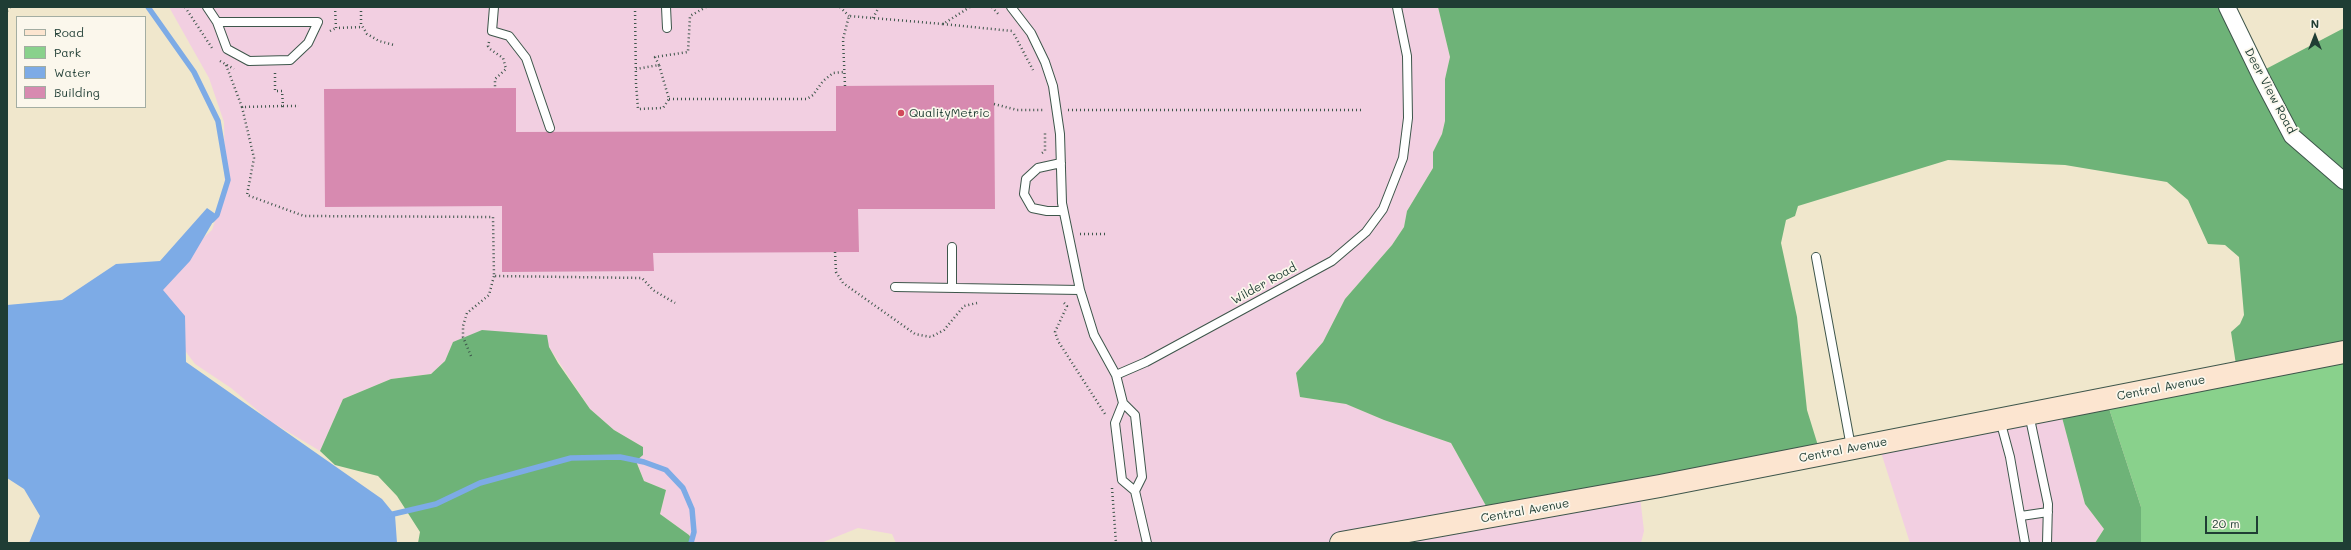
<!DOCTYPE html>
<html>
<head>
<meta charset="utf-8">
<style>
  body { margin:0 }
  #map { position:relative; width:2351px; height:550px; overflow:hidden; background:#f0e7cc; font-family:Mali,sans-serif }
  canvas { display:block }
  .frame { position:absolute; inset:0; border:8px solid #1f3d34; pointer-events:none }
  .legend { position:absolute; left:16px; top:16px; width:130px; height:92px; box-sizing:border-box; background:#fbf7ec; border:1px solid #a3ada2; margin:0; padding:5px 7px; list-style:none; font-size:12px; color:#1f3d34 }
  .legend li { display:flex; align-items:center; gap:8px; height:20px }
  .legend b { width:20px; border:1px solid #a3ada2 }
  .north { position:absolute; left:2295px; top:16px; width:40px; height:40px; -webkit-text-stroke:3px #fbf7ec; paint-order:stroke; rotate:0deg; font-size:11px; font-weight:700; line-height:16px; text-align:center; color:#1f3d34 }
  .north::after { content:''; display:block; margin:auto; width:14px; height:18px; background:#1f3d34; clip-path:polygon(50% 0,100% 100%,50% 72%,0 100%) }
  .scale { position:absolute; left:2205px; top:516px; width:53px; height:18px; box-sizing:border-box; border:2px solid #1f3d34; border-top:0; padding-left:5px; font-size:12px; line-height:14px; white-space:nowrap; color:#1f3d34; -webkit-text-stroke:3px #fbf7ec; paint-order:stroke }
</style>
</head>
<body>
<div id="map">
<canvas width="2351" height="550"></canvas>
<div class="frame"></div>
<ul class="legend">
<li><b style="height:5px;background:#fce5d0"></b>Road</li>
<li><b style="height:11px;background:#89d18c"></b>Park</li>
<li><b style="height:11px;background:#7dabe6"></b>Water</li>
<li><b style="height:11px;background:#d78ab0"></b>Building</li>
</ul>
<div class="north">N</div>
<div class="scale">20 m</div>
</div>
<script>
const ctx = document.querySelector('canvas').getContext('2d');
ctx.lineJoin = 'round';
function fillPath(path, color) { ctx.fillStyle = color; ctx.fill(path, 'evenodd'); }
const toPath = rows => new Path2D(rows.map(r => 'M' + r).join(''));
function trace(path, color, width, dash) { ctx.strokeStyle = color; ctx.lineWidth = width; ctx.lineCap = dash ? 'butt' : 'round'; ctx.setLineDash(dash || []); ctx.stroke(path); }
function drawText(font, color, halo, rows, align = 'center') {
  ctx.font = font + ' Mali,sans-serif'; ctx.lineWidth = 3.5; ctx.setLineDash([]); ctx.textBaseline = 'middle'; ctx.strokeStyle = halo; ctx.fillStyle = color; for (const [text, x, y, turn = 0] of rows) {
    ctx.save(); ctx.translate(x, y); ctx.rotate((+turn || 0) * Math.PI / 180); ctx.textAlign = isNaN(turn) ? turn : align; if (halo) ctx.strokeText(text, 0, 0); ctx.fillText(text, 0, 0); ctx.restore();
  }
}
fillPath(toPath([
  [169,7,1438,7,1450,57,1445,79,1445,121,1442,134,1433,152,1433,168,1407,211,1404,227,1392,245,1345,299,1323,342,1296,373,1300,397,1346,404,1384,420,1451,443,1490,513,1639,488,1644,531,1641,543,896,543,892,534,858,528,821,543,694,543,689,535,660,514,666,490,644,481,636,461,643,447,614,430,590,409,549,347,453,342,445,361,431,374,391,379,343,399,320,451,270,421,231,388,195,364,177,340,157,289,182,257,212,230,225,192,224,122,209,78],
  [2059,406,2085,504,2104,529,2095,543,1910,543,1878,443]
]), '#f2cfe1');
fillPath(toPath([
  [2344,351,2344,543,2141,543,2141,507,2106,399]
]), '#89d18c');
fillPath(toPath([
  [1438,7,2230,7,2264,70,2344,28,2344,351,2237,371,2231,332,2240,324,2244,315,2239,257,2225,245,2208,244,2188,200,2167,182,2065,165,1948,160,1798,206,1795,216,1786,220,1781,243,1797,317,1807,410,1820,452,1490,513,1451,443,1384,420,1346,404,1300,397,1296,373,1323,342,1345,299,1392,245,1404,227,1407,211,1433,168,1433,152,1442,134,1445,121,1445,79,1450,57],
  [482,330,547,335,549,347,558,363,590,409,614,430,643,447,643,455,636,461,644,481,666,490,660,514,689,535,694,543,418,543,420,532,397,496,378,476,335,465,320,451,343,399,391,379,431,374,445,361,453,342],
  [2106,399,2141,507,2141,543,2095,543,2104,529,2085,504,2059,406]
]), '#6eb378');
fillPath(toPath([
  [207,208,217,215,190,261,163,290,185,316,186,362,382,499,395,515,397,543,29,543,40,516,24,489,7,478,7,305,62,300,116,264,160,261]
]), '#7dabe6');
trace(toPath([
  [148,7,194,72,218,121,228,180,217,215,212,220],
  [389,515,436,504,480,483,571,458,620,457,644,462,666,470,683,488,692,509,694,532,691,543]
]), '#7dabe6', 5.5);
fillPath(toPath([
  [994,85,995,209,858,209,859,252,653,253,654,271,502,272,502,206,325,207,324,89,516,88,516,132,836,131,836,86]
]), '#d78ab0');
const service = toPath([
  [207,7,217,22,227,49,249,61,290,60,308,43,318,22,217,22],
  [494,7,492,31,509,36,526,58,550,128],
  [666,7,667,28],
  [1011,7,1031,33,1045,62,1053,86,1060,134,1062,203,1080,290],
  [1061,163,1038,168,1026,179,1024,194,1032,208,1047,211,1063,211],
  [952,247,952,288],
  [1816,257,1851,447],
  [895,287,1080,290,1094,335,1116,375],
  [1123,403,1135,415,1142,477,1135,491],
  [2029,414,2048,504,2047,543],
  [2000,420,2010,457,2025,543],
  [2021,516,2048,512],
  [1147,543,1135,491,1122,480,1115,423,1123,403,1116,375,1146,362,1332,261,1366,232,1383,209,1403,158,1408,118,1407,56,1397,7]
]);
const minor = toPath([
  [2227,7,2262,79,2292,136,2344,181]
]);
const secondary = toPath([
  [1341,543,1660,486,2344,352]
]);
trace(service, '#3e564b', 10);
trace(minor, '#3e564b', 18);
trace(secondary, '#3e564b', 24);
trace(toPath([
  [185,7,212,48],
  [335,7,336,28,363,27],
  [361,7,361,24,367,34,379,41,394,45],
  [635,7,636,84,638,109,663,108,669,99,659,65,636,69],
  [840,7,849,16],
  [992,7,1000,16],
  [7,11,10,7],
  [873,18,879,7],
  [943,24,1012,31],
  [330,31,336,28],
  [1014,34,1033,70],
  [489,42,488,46,490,49,503,58,506,69,495,79,495,88],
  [220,61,234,69],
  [226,65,242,107,283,106],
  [659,65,655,57,688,52,690,16,706,7],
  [275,73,275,91,282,91,283,106,299,106],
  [845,86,843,39,849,16,943,24,970,7],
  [669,99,807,99,813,95,823,81,833,73,844,72],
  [994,104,1017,110,1045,110],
  [242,107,254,158,247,195,304,216,493,217,494,276,642,278,653,290,675,303],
  [1068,110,1361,110],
  [1042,153,1045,151,1045,131],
  [1080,234,1106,234],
  [835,252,836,272,843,283,915,334,931,337,944,330,964,306,977,303],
  [1064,303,1067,306,1055,332,1058,341,1105,414],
  [471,356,463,337,463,326,467,313,489,295,494,276],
  [1112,488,1116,543]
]), '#3e564b', 2.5, [1, 3]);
trace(service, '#fff', 8);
trace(minor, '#fff', 16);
trace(secondary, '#fce5d0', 22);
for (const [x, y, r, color] of [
  [901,113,4,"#d1495b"]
]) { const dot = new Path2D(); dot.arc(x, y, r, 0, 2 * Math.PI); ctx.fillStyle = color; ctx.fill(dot); trace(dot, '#fbf7ec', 1.5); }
drawText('12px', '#1f3d34', '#fbf7ec', [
  ["Deer View Road",2270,91,62],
  ["Wilder Road",1264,284,-29],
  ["Central Avenue",2161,388,-11],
  ["Central Avenue",1843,450,-11],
  ["Central Avenue",1525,511,-10]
]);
drawText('12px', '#1f3d34', '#fbf7ec', [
  ["QualityMetric",909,113]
], 'left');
</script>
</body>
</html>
